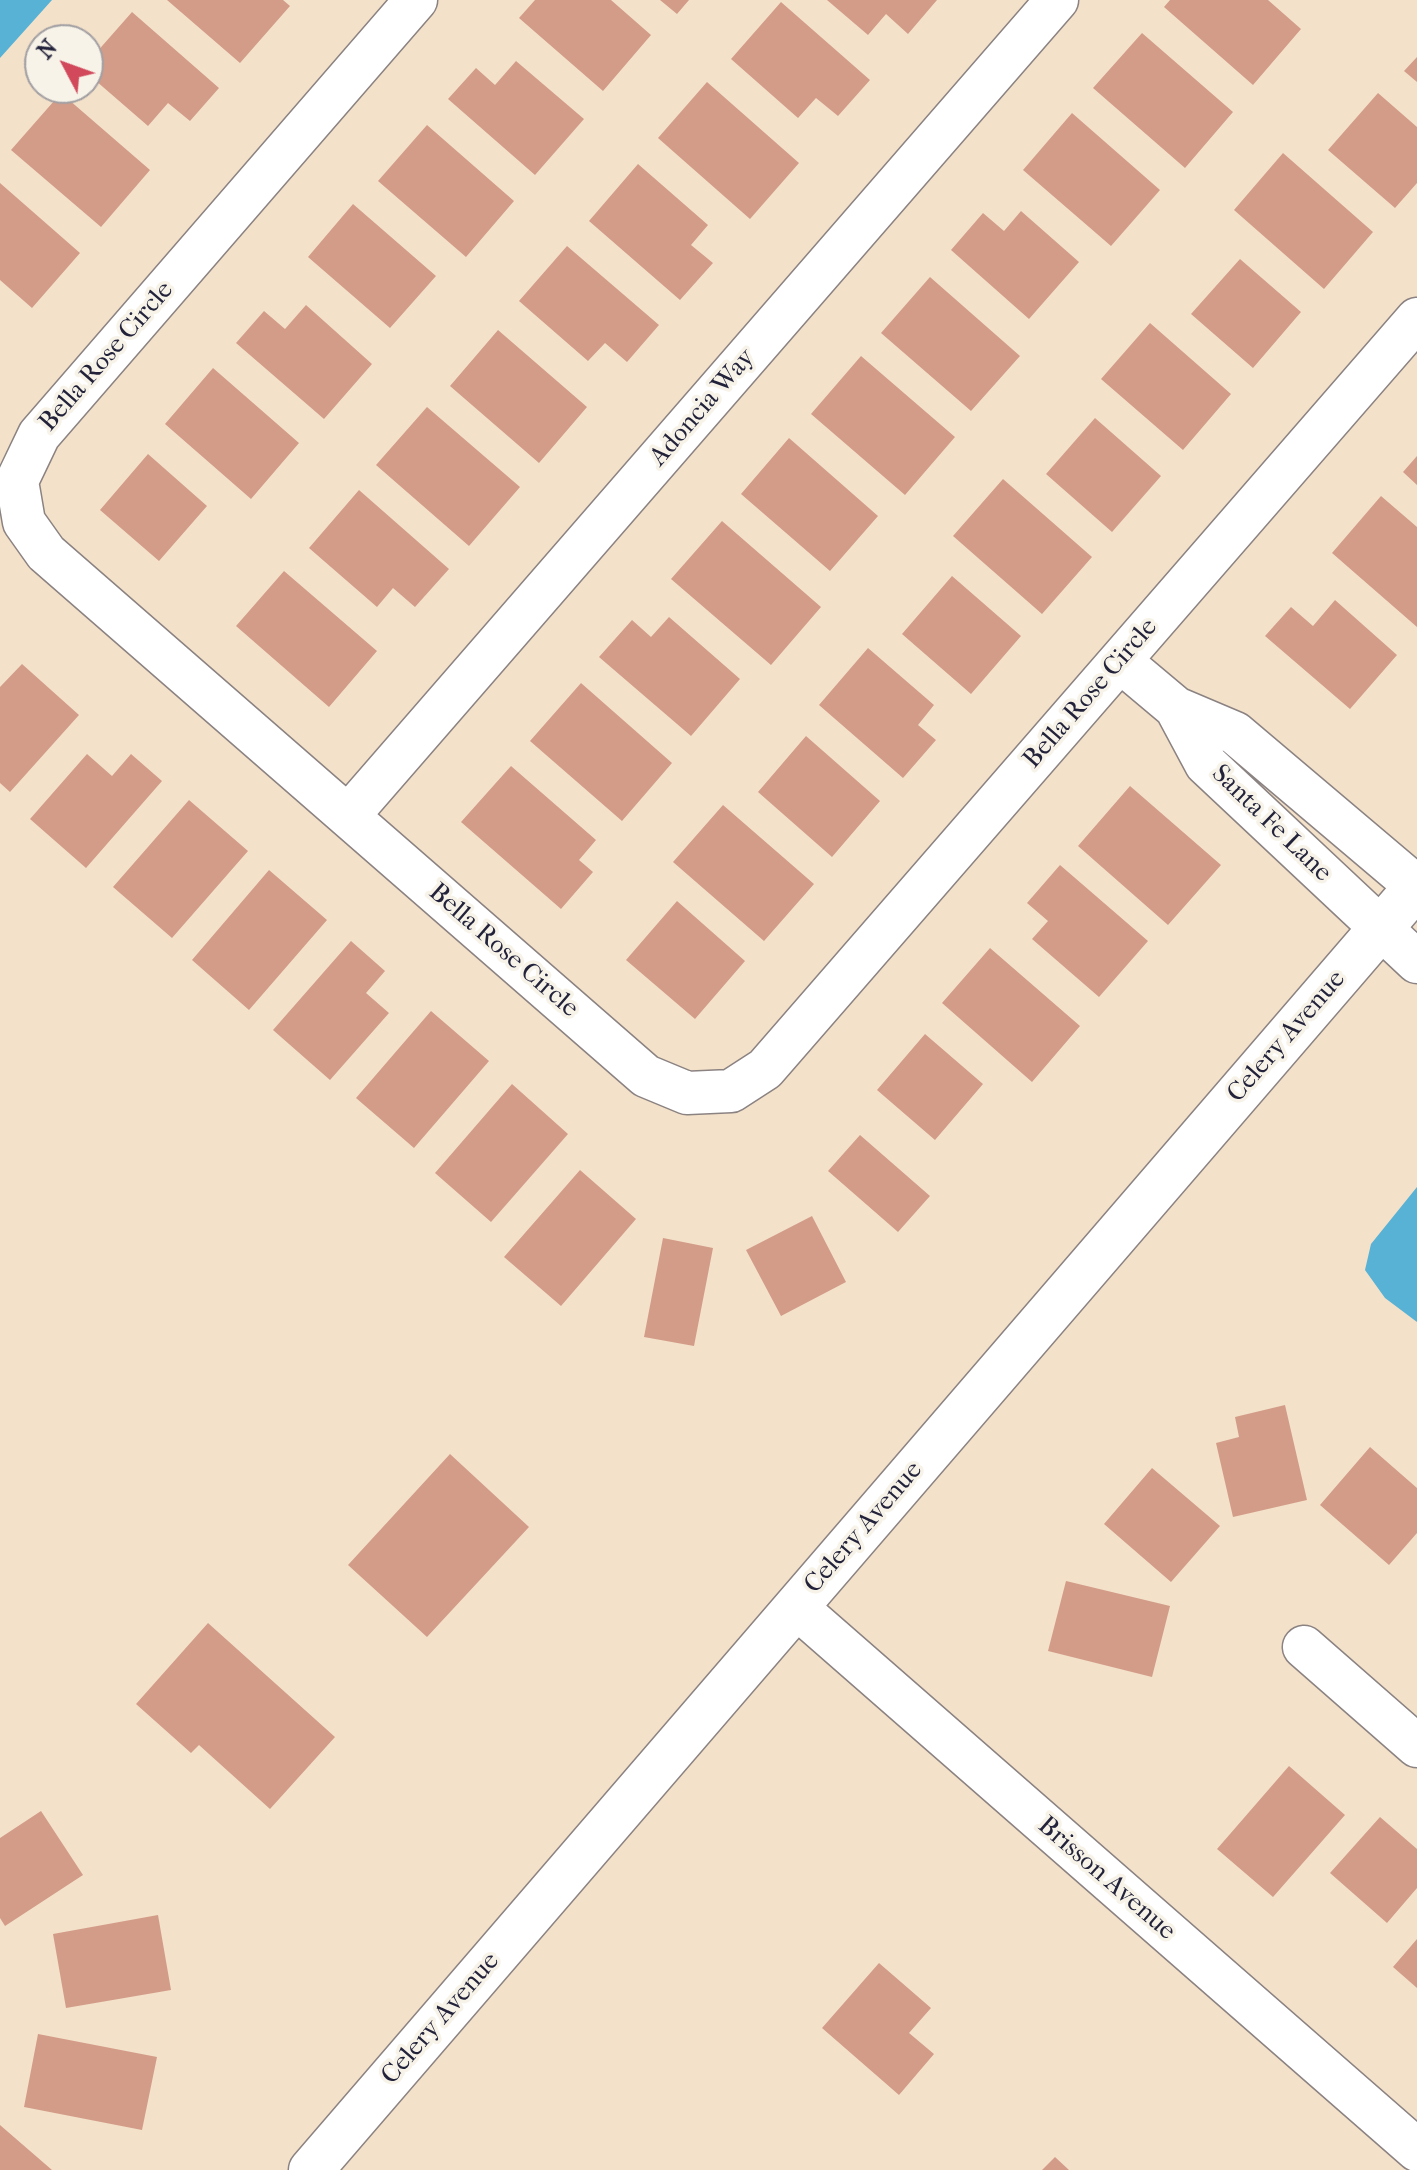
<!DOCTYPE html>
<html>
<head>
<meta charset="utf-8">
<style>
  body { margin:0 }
  #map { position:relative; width:1417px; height:2170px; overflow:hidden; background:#f4e1c9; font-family:"IM FELL French Canon",serif }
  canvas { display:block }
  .north { position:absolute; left:24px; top:24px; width:80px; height:80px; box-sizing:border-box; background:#f7f3e8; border:2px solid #a29fa3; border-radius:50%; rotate:311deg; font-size:22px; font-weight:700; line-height:32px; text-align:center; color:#22223b }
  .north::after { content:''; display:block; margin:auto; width:28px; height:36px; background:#d1495b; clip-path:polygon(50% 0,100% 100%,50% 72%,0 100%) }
</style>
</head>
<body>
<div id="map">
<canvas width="1417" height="2170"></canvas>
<div class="north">N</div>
</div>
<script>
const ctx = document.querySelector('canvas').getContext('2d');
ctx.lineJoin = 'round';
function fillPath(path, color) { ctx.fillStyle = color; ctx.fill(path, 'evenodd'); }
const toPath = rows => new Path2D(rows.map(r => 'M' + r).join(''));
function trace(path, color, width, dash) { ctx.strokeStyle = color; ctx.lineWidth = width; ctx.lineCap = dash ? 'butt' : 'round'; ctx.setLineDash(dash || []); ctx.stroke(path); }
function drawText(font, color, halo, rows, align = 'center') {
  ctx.font = font + ' "IM FELL French Canon",serif'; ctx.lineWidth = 7; ctx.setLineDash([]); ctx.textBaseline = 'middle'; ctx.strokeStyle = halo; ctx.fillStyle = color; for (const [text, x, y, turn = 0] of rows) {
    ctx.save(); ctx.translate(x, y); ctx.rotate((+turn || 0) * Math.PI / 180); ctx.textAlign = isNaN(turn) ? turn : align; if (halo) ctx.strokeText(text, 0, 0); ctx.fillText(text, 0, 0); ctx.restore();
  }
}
fillPath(toPath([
  [0,0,52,0,0,58],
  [1417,1187,1417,1322,1385,1298,1365,1270,1371,1244]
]), '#57b2d5');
fillPath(toPath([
  [167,0,283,0,290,6,240,63],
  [535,0,611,0,651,35,603,91,519,18],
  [660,0,689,0,677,14],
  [827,0,937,0,908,34,886,14,868,35],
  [1170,0,1268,0,1301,29,1253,85,1164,7],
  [781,2,870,80,838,116,816,98,798,118,731,59],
  [132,12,219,88,190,121,168,103,148,126,88,74,88,62],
  [1142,33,1233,112,1185,168,1093,88],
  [1417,57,1417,82,1404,71],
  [516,61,584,119,535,175,448,99,476,68,495,85],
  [707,82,799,163,750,219,658,138],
  [61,93,150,170,101,227,11,150],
  [1378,93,1417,127,1417,183,1395,208,1328,150],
  [1072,113,1160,190,1111,246,1023,170],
  [427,125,514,201,466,257,378,181],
  [1283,153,1373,232,1324,289,1234,210],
  [638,164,708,225,691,245,713,263,680,300,589,221],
  [0,183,80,253,32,308,0,280],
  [353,204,436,276,390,328,308,257],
  [1021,211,1079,262,1029,319,951,250,983,213,1004,231],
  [567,246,659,325,627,362,605,343,588,361,519,301],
  [1240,259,1301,312,1253,368,1191,314],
  [930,277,1020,356,971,411,881,333],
  [306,305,372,364,324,419,236,343,264,311,285,329],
  [1150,323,1231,394,1183,450,1101,379],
  [498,330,587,407,539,463,450,386],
  [861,356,955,437,905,495,811,414],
  [213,368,299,443,251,499,165,424],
  [427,407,520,487,469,546,376,465],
  [1095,418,1161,476,1112,532,1046,474],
  [789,438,878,516,830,571,741,494],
  [148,454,207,506,159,561,100,510],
  [1417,456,1417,485,1403,472],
  [1003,479,1092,557,1042,614,953,536],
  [359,490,449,569,415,607,393,588,377,607,309,548],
  [1381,496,1417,527,1417,627,1332,553],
  [722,521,821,607,771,665,671,579],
  [284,571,377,651,329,707,236,626],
  [952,576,1021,636,971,694,902,634],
  [1335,600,1397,655,1350,709,1265,636,1291,607,1313,626],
  [669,617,740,679,691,736,599,657,632,620,651,637],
  [868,648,934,705,918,725,936,740,903,778,819,705],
  [22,664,79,715,10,792,0,783,0,687],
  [581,683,672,763,622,821,530,741],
  [806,736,880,801,832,857,758,792],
  [87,754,112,776,131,754,162,781,86,868,30,819],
  [511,766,596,840,579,860,593,872,561,909,461,822],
  [1130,786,1221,865,1168,925,1078,846],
  [189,800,248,851,172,938,113,887],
  [723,805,814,884,764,941,673,862],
  [1060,865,1148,941,1099,997,1032,939,1048,921,1027,903],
  [269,870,327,920,249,1010,192,960],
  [677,901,745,961,695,1019,626,960],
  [351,941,385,971,366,993,389,1013,330,1080,273,1030],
  [990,948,1080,1026,1032,1082,942,1003],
  [431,1011,489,1061,414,1148,356,1098],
  [925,1034,983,1084,935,1140,877,1090],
  [512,1084,568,1134,491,1222,435,1173],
  [860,1135,930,1196,898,1232,828,1171],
  [580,1170,636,1219,561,1306,504,1257],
  [812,1216,846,1282,781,1316,746,1250],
  [663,1238,713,1248,694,1346,644,1337],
  [1285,1405,1307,1500,1233,1517,1216,1443,1239,1437,1235,1417],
  [1370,1447,1417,1488,1417,1533,1389,1565,1320,1505],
  [450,1454,529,1527,427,1637,348,1565],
  [1152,1468,1220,1526,1171,1582,1104,1524],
  [1066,1581,1170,1606,1152,1677,1048,1651],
  [208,1623,335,1737,270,1809,199,1745,191,1753,136,1704],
  [1289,1766,1345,1815,1273,1897,1217,1849],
  [41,1811,83,1875,5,1926,0,1918,0,1838],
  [1380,1817,1417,1849,1417,1888,1387,1923,1330,1873],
  [158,1915,171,1990,66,2008,53,1934],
  [1417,1939,1417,1988,1393,1967],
  [879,1963,931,2008,909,2033,934,2054,899,2095,822,2028],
  [38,2034,157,2057,142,2130,24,2107],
  [0,2125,52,2170,0,2170],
  [1055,2157,1069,2170,1042,2170]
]), '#d29c88');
const minor = toPath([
  [416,0,39,435,17,481,24,522,46,553,646,1076,687,1093,731,1091,765,1069,1417,319],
  [1120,661,1176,708,1235,733,1417,887],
  [1176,708,1206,764,1417,962],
  [348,816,1057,0],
  [796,1607,1417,2150],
  [1304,1647,1417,1746]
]);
const major = toPath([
  [311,2170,1417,886]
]);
trace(minor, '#8b8282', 45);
trace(major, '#8b8282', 47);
trace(minor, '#fff', 42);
trace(major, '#fff', 44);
drawText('26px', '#22223b', '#f7f3e8', [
  ["Bella Rose Circle",107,357,-49],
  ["Adoncia Way",703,408,-49],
  ["Bella Rose Circle",1091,694,-49],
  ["Santa Fe Lane",1271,824,44],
  ["Bella Rose Circle",503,951,41],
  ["Celery Avenue",1287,1037,-49],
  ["Celery Avenue",864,1528,-49],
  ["Brisson Avenue",1106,1879,41],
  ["Celery Avenue",441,2019,-49]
]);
</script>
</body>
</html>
